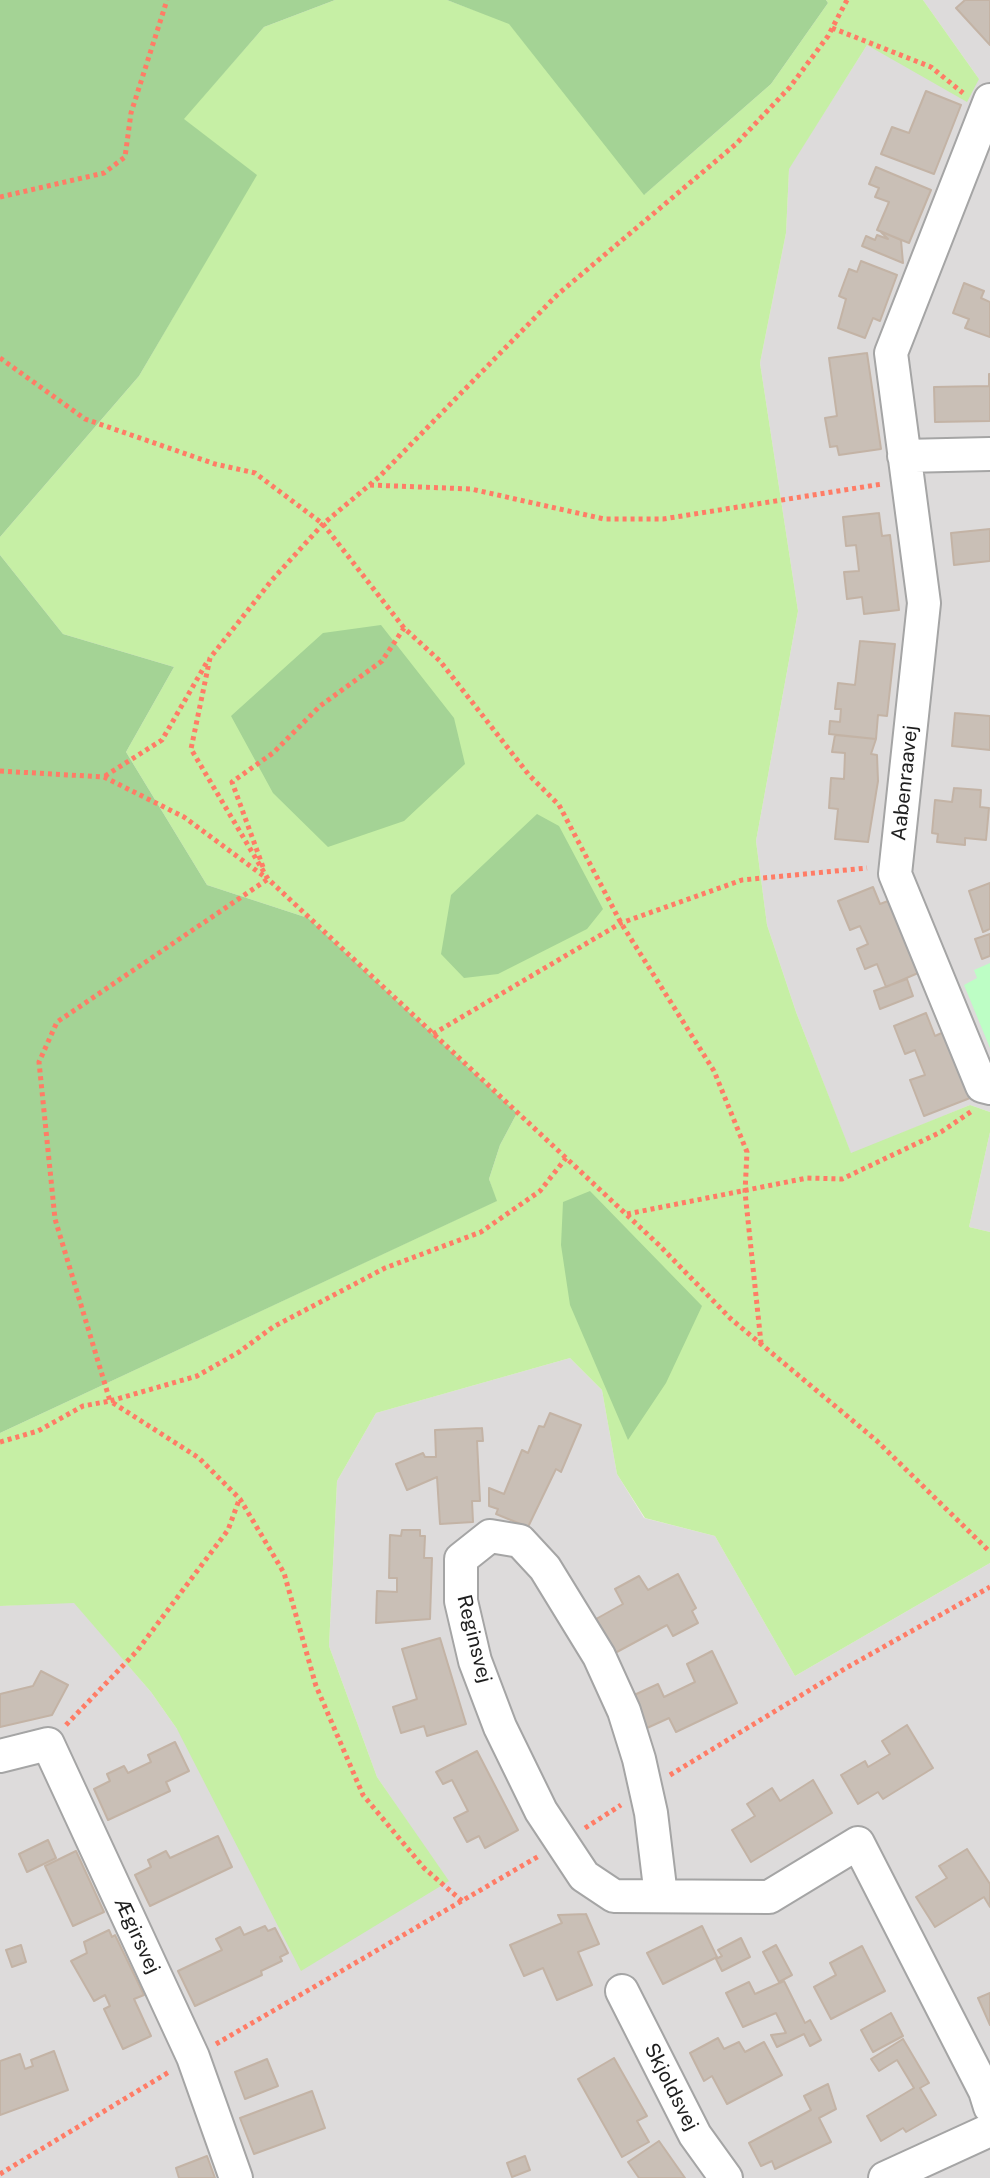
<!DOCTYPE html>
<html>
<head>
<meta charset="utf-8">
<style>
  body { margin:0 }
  canvas { display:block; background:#f0ede4 }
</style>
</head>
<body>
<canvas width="990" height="2178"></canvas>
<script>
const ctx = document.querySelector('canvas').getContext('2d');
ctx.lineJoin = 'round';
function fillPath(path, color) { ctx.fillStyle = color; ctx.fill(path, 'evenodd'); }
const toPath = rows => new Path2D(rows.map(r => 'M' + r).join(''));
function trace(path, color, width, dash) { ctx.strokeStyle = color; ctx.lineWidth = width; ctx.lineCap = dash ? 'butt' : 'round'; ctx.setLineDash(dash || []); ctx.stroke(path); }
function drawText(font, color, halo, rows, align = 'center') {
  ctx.font = font + ' "Public Sans",sans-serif'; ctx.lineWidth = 6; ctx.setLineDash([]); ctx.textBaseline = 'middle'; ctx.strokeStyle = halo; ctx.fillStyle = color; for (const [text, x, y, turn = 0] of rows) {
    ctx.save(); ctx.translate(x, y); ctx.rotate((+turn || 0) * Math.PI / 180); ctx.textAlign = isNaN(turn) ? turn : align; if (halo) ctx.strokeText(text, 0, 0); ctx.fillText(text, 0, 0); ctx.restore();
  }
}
fillPath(toPath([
  [923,0,990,0,990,1112,970,1105,851,1154,796,1012,767,925,756,841,798,611,760,363,786,233,789,168,867,45,979,79],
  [990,1132,990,1232,969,1227],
  [570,1358,602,1390,617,1474,644,1518,715,1536,795,1676,990,1563,990,2178,0,2178,0,1606,74,1602,151,1692,177,1729,448,1881,377,1777,329,1646,337,1481,376,1413]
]), '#dddbdb');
fillPath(toPath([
  [335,0,447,0,509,23,645,194,771,84,828,3,826,0,923,0,979,79,967,102,867,45,789,169,786,233,760,363,798,611,756,841,767,925,796,1012,851,1153,970,1105,990,1112,990,1132,969,1227,990,1232,990,1563,795,1676,715,1536,645,1518,617,1474,602,1390,570,1358,376,1413,337,1481,329,1646,377,1777,449,1881,301,1971,177,1729,151,1692,74,1603,0,1606,0,1433,496,1201,489,1179,500,1145,517,1113,308,918,207,885,126,752,174,667,63,634,0,555,0,537,139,376,256,175,183,119,264,27]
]), '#c6efa5');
fillPath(toPath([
  [0,0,335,0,264,27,184,119,257,175,139,376,0,537],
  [447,0,826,0,828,3,771,84,644,195,509,24],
  [0,555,63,634,174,667,126,752,207,885,308,918,517,1113,500,1145,489,1179,497,1201,0,1433],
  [381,625,454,718,465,764,404,821,328,847,273,793,231,716,323,633],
  [537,814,559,826,603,909,587,929,498,974,464,978,441,954,451,895],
  [590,1191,702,1306,666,1383,628,1440,570,1305,561,1245,563,1202]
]), '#a4d395');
fillPath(toPath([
  [990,963,990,1048,964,985,977,978,974,970]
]), '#bdfec5');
const building = toPath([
  [965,0,990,0,990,45,956,8,965,0],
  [926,91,961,105,934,174,881,154,892,127,909,133,926,91],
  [876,167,931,190,909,243,877,230,889,202,875,197,879,188,869,184,876,167],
  [880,231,901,240,903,263,862,246,866,236,875,240,877,235,888,239,880,231],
  [861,261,897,275,880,321,873,318,865,338,838,328,846,299,839,296,849,269,857,272,861,261],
  [964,283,984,291,981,298,990,302,990,337,965,328,969,319,953,313,964,283],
  [867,353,881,449,839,455,837,446,830,447,825,418,837,416,829,358,867,353],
  [989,374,990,374,990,421,935,422,934,387,989,386,989,374],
  [879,513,882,536,890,535,899,610,864,614,862,597,847,599,844,572,859,571,856,545,846,546,843,517,879,513],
  [990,529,990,561,954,565,951,533,990,529],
  [860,641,895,644,887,716,878,715,876,739,829,734,830,721,840,722,841,709,835,709,838,683,855,685,860,641],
  [955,713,990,716,990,750,952,746,955,713],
  [835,735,876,739,871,754,877,755,878,781,868,842,835,839,838,809,829,808,831,778,844,779,845,753,832,752,835,735],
  [954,788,981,790,980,807,989,808,986,840,965,838,965,845,937,842,938,834,932,833,935,800,952,802,954,788],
  [990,883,990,929,983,932,969,891,990,883],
  [873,887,880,904,888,901,918,973,886,987,877,964,865,969,857,949,868,944,860,926,850,930,838,901,873,887],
  [990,934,990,956,982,959,975,939,990,934],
  [907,979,913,996,880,1009,874,991,907,979],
  [926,1013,935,1036,944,1032,970,1098,924,1116,910,1080,925,1075,915,1050,905,1054,894,1026,926,1013],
  [550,1413,581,1425,561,1472,556,1469,528,1527,496,1514,498,1509,489,1506,489,1488,504,1494,522,1450,528,1453,539,1426,544,1427,550,1413],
  [482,1428,483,1441,477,1441,480,1501,472,1501,473,1522,440,1524,437,1477,407,1490,396,1464,423,1453,425,1457,436,1457,435,1430,482,1428],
  [402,1530,420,1530,420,1536,425,1536,424,1558,432,1558,430,1619,376,1623,377,1591,397,1592,397,1578,389,1578,390,1535,401,1536,402,1530],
  [678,1574,696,1608,692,1611,698,1623,673,1636,667,1625,615,1653,596,1619,623,1604,615,1589,639,1576,648,1590,678,1574],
  [440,1638,466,1724,427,1736,424,1726,401,1733,393,1707,417,1699,402,1649,440,1638],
  [712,1651,737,1703,676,1732,669,1718,647,1728,632,1696,658,1684,664,1697,695,1682,687,1664,712,1651],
  [41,1671,68,1685,52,1715,0,1727,0,1694,33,1686,41,1671],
  [907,1725,933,1768,883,1799,878,1792,858,1804,841,1775,865,1761,868,1767,890,1754,882,1741,907,1725],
  [175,1742,189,1771,166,1782,170,1791,108,1820,94,1789,110,1781,107,1774,124,1766,128,1773,151,1762,148,1755,175,1742],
  [477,1751,518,1830,485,1848,479,1836,467,1842,454,1818,468,1811,452,1780,443,1784,436,1772,477,1751],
  [813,1780,832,1813,751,1862,732,1830,755,1816,747,1804,772,1788,780,1801,813,1780],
  [218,1836,232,1867,150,1906,135,1875,151,1867,148,1860,166,1851,170,1858,218,1836],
  [48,1840,56,1858,27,1872,19,1854,48,1840],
  [967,1849,990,1884,990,1907,984,1897,935,1927,916,1897,947,1878,939,1866,967,1849],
  [76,1851,104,1912,73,1926,45,1866,76,1851],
  [586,1914,599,1944,578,1952,592,1985,557,2000,543,1968,524,1976,510,1945,562,1923,558,1915,586,1914],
  [265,1926,268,1931,275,1928,288,1953,280,1957,282,1961,261,1971,262,1975,195,2006,178,1971,222,1950,216,1939,240,1927,244,1935,265,1926],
  [702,1926,717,1957,663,1984,647,1953,702,1926],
  [109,1930,112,1937,115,1935,144,1995,134,1999,151,2036,123,2049,104,2009,110,2006,105,1995,94,2001,71,1961,87,1953,84,1942,109,1930],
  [741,1938,750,1957,722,1971,716,1959,722,1956,718,1950,741,1938],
  [21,1945,26,1962,12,1967,6,1950,21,1945],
  [776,1945,792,1975,779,1982,763,1952,776,1945],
  [862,1946,885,1991,831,2019,814,1987,836,1975,830,1963,862,1946],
  [784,1981,805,2023,810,2020,821,2040,810,2046,804,2034,777,2047,771,2035,786,2033,776,2013,743,2027,726,1993,749,1982,755,1994,784,1981],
  [990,1993,990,2025,978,1998,990,1993],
  [891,2013,903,2036,873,2052,861,2030,891,2013],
  [718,2038,724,2049,739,2042,745,2052,764,2042,782,2075,727,2104,712,2076,704,2081,690,2053,718,2038],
  [903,2039,929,2083,920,2088,936,2115,906,2132,903,2128,881,2141,867,2116,914,2088,897,2060,879,2071,871,2059,903,2039],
  [54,2051,68,2090,0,2115,0,2061,20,2054,25,2069,33,2066,31,2060,54,2051],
  [614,2058,647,2116,637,2121,649,2142,622,2157,578,2079,614,2058],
  [267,2059,278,2086,245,2099,235,2072,267,2059],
  [828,2084,836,2109,819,2118,831,2142,775,2169,772,2161,761,2166,749,2143,811,2110,804,2096,828,2084],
  [312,2091,325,2128,254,2154,240,2118,312,2091],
  [659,2141,685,2178,639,2178,628,2162,659,2141],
  [207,2156,215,2178,179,2178,176,2168,207,2156],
  [525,2156,530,2170,512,2177,507,2163,525,2156]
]);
fillPath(building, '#c9bfb6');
trace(building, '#c3b3a5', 2);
const minor = toPath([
  [990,100,891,353,924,603,895,874,982,1086,990,1088],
  [904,456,990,454],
  [0,1756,48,1744,193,2057,236,2178],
  [661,1896,651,1813,639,1759,624,1711,599,1656,545,1568,520,1541,490,1536,461,1559,461,1601,475,1661,500,1727,541,1811,584,1876,614,1896,769,1897,858,1843,985,2091,990,2107],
  [622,1991,695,2135,726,2178],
  [885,2178,990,2130]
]);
trace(minor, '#a5a5a5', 36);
trace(toPath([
  [847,0,828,36,790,87,736,144,557,295,379,477,323,524,272,580,210,658,191,749,268,879,659,1245,731,1319,877,1441,990,1552],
  [832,28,931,67,963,93],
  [0,197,104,173,125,157,131,113,167,0],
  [0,358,85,419,215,464,255,473,323,524,404,628,440,661,529,775,559,805,621,923,714,1071,747,1152,745,1192,761,1343],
  [370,485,471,489,604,519,663,519,882,484],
  [0,771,104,777,184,817,265,877],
  [105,776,162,740,207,662],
  [263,867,232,782,273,753,320,706,382,661,404,628],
  [433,1034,621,923,742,880,867,868],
  [627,1214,807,1178,842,1179,941,1132,972,1111],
  [0,1442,38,1431,83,1406,110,1401,55,1219,39,1062,57,1022,268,879],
  [66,1725,137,1651,228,1530,239,1500],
  [670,1775,846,1668,990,1587],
  [585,1828,621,1805],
  [462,1901,424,1868,363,1795,316,1686,284,1573,240,1499,199,1458,110,1401,197,1376,239,1352,273,1327,385,1268,481,1232,540,1191,566,1158],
  [216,2044,539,1856],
  [0,2174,169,2072]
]), '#ff7c66', 5, [4, 4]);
trace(minor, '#fff', 32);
drawText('20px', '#1e1e1e', '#fff', [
  ["Aabenraavej",905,783,-84],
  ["Reginsvej",474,1639,76],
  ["Ægirsvej",137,1936,65],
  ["Skjoldsvej",671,2087,63]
]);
</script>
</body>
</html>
